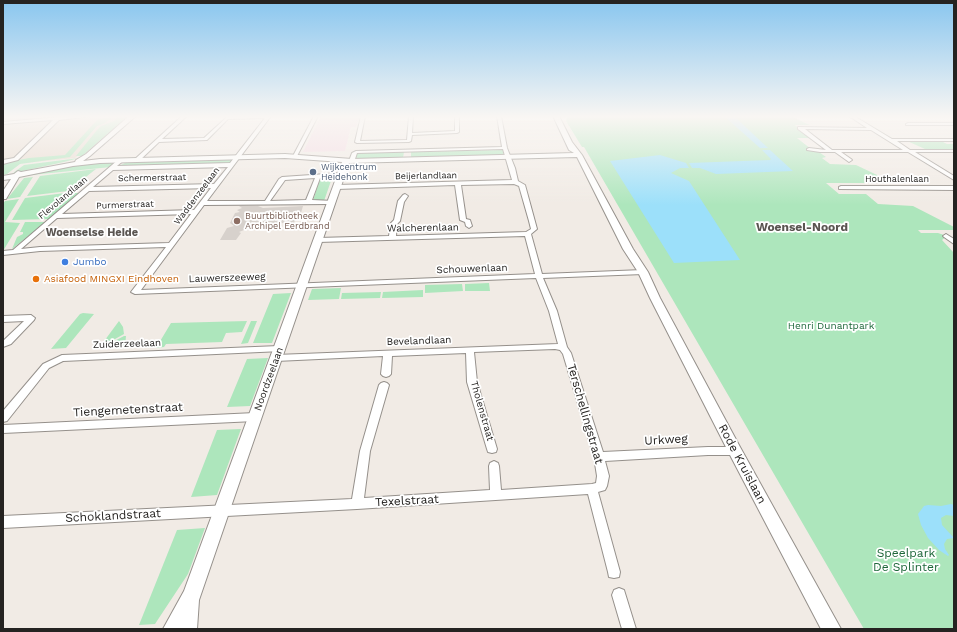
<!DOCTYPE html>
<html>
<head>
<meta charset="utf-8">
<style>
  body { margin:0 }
  #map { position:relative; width:957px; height:632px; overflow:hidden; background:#f1ebe5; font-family:"Work Sans",sans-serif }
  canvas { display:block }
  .frame { position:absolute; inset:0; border:4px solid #252321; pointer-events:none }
</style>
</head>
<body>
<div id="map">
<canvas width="957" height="632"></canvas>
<div class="frame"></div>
</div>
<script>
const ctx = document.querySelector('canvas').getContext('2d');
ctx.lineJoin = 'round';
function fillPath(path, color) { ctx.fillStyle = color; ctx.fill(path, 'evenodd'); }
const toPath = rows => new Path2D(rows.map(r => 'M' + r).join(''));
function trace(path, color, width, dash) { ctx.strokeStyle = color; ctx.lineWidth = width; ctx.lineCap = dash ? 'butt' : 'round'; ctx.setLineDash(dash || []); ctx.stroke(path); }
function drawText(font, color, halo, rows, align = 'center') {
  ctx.font = font + ' "Work Sans",sans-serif'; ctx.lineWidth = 3.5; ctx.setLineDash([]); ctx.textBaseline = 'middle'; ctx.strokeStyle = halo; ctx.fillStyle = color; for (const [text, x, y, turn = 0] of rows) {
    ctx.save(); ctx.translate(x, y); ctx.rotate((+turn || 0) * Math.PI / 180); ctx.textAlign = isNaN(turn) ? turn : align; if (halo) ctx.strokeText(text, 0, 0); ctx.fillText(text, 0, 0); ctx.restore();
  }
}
fillPath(toPath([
  [3,116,127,116,75,158,3,165]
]), '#e8dcd1');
fillPath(toPath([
  [321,116,360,116,356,127,351,127,345,151,303,152]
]), '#f4dae3');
fillPath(toPath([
  [118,116,128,116,82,156,76,156,97,130,101,126,114,121],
  [564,116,790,116,810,125,795,125,811,138,797,138,815,152,819,152,826,157,822,158,830,164,856,165,894,183,826,183,839,194,866,194,878,204,913,206,954,227,954,230,918,230,921,233,938,233,947,236,942,240,954,253,954,629,864,629,584,147,582,147,566,121,567,118],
  [113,117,105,123,97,126,70,157,20,164,7,174,3,175,3,163,29,158,65,155,98,119],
  [907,141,941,141,947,144,954,144,954,149,925,149],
  [503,150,504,156,411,158,411,152],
  [404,152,403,158,355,158,356,153],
  [79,158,64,162,13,173,24,165],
  [233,159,230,163,119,166,127,162],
  [117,162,111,167,31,175,83,163],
  [96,169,68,191,27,196,40,176],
  [33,177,20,197,7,199,24,178],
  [320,178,332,178,324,201,313,201],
  [65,193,80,193,49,219,12,220,25,198],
  [19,199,5,222,20,223,3,251,3,204,5,201],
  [25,222,46,222,12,249,17,237,23,234,23,232,20,232],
  [489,283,490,291,465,291,465,284],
  [462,284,463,291,425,293,425,285],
  [341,288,339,299,308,300,312,289],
  [423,290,423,297,382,298,383,292],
  [381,292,380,298,341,299,342,293],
  [291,293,272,343,253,343,273,294],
  [83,313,94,314,66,348,51,349,80,314],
  [119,321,123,327,124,334,99,348],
  [247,321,242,332,226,333,222,342,166,344,164,347,156,348,171,323],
  [251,321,257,321,248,343,241,344],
  [124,336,126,336,125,347,101,348],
  [268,358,250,406,227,407,247,359],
  [241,429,217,495,191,497,217,430],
  [205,528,188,574,155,624,139,625,177,530]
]), '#ade6bc');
fillPath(toPath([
  [724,116,734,116,768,148,760,148],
  [762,150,770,150,793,171,716,174,700,168,692,168,689,163,770,160,771,159],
  [660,155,686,163,689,168,680,168,671,173,689,181,740,260,674,263,610,161],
  [951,504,954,505,954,516,946,515,941,518,942,525,954,538,947,539,944,544,945,549,949,555,948,556,939,550,928,538,921,525,918,514,924,506,928,505,941,506]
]), '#9ce0fa');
fillPath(toPath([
  [239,206,258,206,263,208,303,206,299,220,295,220,294,223,280,223,269,228,259,224,239,232,241,233,236,240,220,240,227,228,234,226,230,223,235,213,240,212,237,210,242,208]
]), '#d7d1cc');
const street = toPath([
  [71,116,92,116,59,120,18,160,3,164,3,160,14,158,53,120,3,124,3,122,71,116],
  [182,116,187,116,162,139,204,138,227,117,271,116,207,201,265,201,279,179,282,177,341,173,344,175,341,177,320,178,312,200,334,201,335,202,332,204,204,205,141,290,535,274,525,236,318,242,315,240,318,238,389,236,391,223,394,220,398,201,403,195,405,194,408,196,404,202,400,221,397,224,396,236,526,232,531,229,529,221,519,186,514,184,461,185,466,219,470,220,472,226,469,228,466,226,465,222,460,220,455,185,337,189,334,187,337,185,512,180,503,149,357,153,354,162,349,161,352,153,356,151,502,147,497,116,501,116,507,148,515,168,518,181,525,185,537,229,531,234,542,274,643,270,647,272,643,274,543,278,557,311,567,347,571,353,603,452,708,447,735,447,739,448,740,451,739,454,735,455,708,455,605,461,609,476,607,486,605,490,598,492,620,572,619,577,614,578,609,577,608,572,588,494,357,509,3,528,3,516,352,499,360,451,379,385,381,383,384,382,387,383,389,385,370,451,364,498,490,490,489,466,490,463,494,461,498,463,499,466,501,490,592,484,596,483,597,476,594,457,563,354,560,350,555,349,474,352,477,382,497,449,496,452,492,453,488,452,487,449,467,382,466,353,392,356,391,374,389,376,386,377,383,376,381,374,383,356,276,361,273,360,272,358,273,356,276,355,558,344,549,311,536,278,135,294,131,292,166,247,40,251,3,255,3,251,13,250,119,159,124,160,117,166,230,163,265,118,228,119,207,140,159,142,139,161,135,161,135,159,182,116],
  [228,167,214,184,93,187,113,170,228,167],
  [315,178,306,200,270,201,285,180,315,178],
  [211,188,194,210,62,214,89,191,211,188],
  [191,214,169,243,40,247,21,249,57,218,191,214],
  [314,116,318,116,297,156,293,157,293,156,314,116],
  [361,116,365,116,360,141,407,140,409,116,413,116,412,133,455,131,455,116,459,116,459,132,457,133,412,135,411,141,409,142,357,143,355,142,361,116],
  [849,116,854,116,892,139,954,139,954,141,897,141,910,150,954,150,954,152,915,152,954,176,954,180,908,152,841,152,851,159,852,160,849,162,835,152,820,152,807,150,807,149,809,148,826,150,798,129,798,127,867,128,849,116],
  [805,129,871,130,903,150,832,150,805,129],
  [908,123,954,123,954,125,906,125,906,124,908,123],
  [841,186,954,186,954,190,839,189,839,187,841,186],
  [946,234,954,239,954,244,944,237,943,236,946,234],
  [31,315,35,318,34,320,11,344,3,347,3,341,24,321,3,322,3,316,31,315],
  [279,346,282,347,283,349,282,351,63,361,49,368,7,421,3,422,3,411,43,364,62,355,279,346],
  [255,413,259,414,260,417,259,420,255,421,3,433,3,425,255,413],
  [619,588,624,590,636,629,622,629,612,595,614,590,619,588]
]);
const secondary = toPath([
  [129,116,136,116,90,156,83,161,100,159,285,154,352,159,574,153,569,150,553,116,559,116,572,142,582,155,633,249,648,272,660,298,740,447,841,629,821,629,730,455,650,298,638,272,623,249,577,157,349,163,199,600,197,629,163,629,184,591,342,162,285,158,100,163,73,166,19,177,6,199,3,199,3,191,11,179,3,180,3,176,14,174,18,171,21,172,75,162,76,160,86,154,129,116]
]);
trace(street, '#95908b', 2);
trace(secondary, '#95908b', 2);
fillPath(street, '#fff');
fillPath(secondary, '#fff');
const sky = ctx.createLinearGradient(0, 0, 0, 205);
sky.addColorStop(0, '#89c6ef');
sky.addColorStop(0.57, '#f9f6f3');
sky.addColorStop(1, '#f9f6f300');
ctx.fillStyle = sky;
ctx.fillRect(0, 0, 957, 205);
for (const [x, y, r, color] of [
  [313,172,4,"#5c6f8a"],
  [237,221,4,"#8d6e63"],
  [65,262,4,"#3f7fe0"],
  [36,279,4,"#e8710a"]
]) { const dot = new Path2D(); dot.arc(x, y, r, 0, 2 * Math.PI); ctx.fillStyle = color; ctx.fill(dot); trace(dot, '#fff', 1.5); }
drawText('9px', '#4e5e75', '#fff', [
  ["Wijkcentrum",321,167],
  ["Heidehonk",321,177]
], 'left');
drawText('9px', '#252321', '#fff', [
  ["Beijerlandlaan",426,176,-1],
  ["Schermerstraat",152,178,-1],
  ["Houthalenlaan",897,179],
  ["Waddenzeelaan",197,196,-53],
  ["Flevolandlaan",63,198,-40],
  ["Purmerstraat",125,205,-2]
]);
drawText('9px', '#785e54', '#fff', [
  ["Buurtbibliotheek",245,216],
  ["Archipel Eerdbrand",245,226]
], 'left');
drawText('10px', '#252321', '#fff', [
  ["Walcherenlaan",423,228,-1],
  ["Schouwenlaan",472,269,-2],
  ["Lauwerszeeweg",227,278,-2],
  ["Bevelandlaan",419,341,-2],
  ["Zuiderzeelaan",127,344,-2],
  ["Noordzeelaan",269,379,-70],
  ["Tholenstraat",482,411,74]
]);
drawText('10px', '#366cbe', '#fff', [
  ["Jumbo",73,262]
], 'left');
drawText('10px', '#c56008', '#fff', [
  ["Asiafood MINGXI Eindhoven",44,279]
], 'left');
drawText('10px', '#1f683b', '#fff', [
  ["Henri Dunantpark",831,326]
]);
drawText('bold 11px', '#5a5551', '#fff', [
  ["Woenselse Heide",92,233]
]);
drawText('bold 12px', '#5a5551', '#fff', [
  ["Woensel-Noord",802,227]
]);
drawText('12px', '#252321', '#fff', [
  ["Tiengemetenstraat",128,410,-3],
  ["Terschellingstraat",585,414,74],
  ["Urkweg",666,440,-3],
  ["Rode Kruislaan",742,464,62],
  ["Texelstraat",407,501,-3],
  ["Schoklandstraat",113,516,-3]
]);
drawText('12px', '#1f683b', '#fff', [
  ["Speelpark",906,553],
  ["De Splinter",906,567]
]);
</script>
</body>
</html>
